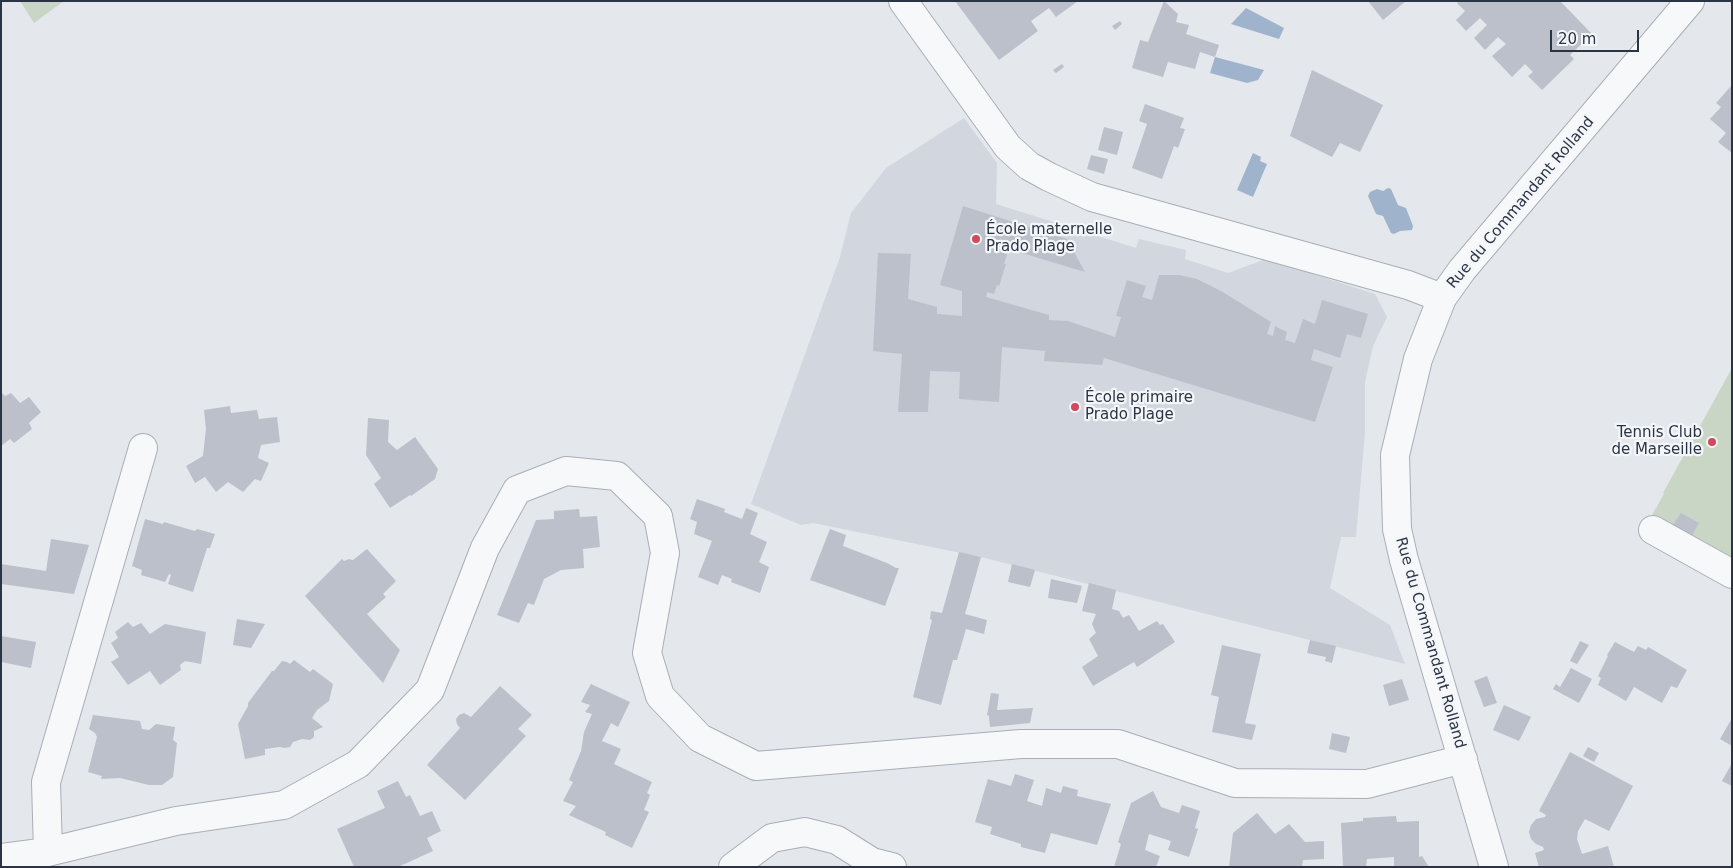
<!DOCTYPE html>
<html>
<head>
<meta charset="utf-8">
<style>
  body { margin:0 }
  #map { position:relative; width:1733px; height:868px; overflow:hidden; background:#e4e7ec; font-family:"DejaVu Sans",sans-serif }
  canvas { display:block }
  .frame { position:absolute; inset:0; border:2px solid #2b3445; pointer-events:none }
  .scale { position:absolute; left:1550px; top:30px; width:89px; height:22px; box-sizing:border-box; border:2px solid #2b3445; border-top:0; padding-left:6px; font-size:15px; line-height:18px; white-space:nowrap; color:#2b3445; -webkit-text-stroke:4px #f4f6f9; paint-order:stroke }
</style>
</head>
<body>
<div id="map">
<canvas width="1733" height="868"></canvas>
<div class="frame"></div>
<div class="scale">20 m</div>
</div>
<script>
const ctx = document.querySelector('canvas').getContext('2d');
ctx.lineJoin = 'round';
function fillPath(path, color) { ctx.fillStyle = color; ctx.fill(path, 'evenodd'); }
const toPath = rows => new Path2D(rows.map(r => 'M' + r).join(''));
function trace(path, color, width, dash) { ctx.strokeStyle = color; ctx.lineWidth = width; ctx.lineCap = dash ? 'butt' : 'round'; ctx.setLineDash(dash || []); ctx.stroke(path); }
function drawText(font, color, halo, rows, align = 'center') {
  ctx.font = font + ' "DejaVu Sans",sans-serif'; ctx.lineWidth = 4.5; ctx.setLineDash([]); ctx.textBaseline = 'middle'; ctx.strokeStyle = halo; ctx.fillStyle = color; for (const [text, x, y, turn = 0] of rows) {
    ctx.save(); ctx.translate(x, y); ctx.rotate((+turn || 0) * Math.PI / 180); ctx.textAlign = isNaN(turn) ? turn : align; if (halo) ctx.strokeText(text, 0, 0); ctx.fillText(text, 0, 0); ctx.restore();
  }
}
fillPath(toPath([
  [964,118,997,163,996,204,1136,248,1139,239,1186,250,1185,259,1228,273,1266,259,1375,294,1387,317,1373,346,1365,382,1365,432,1356,537,1341,537,1330,588,1390,625,1405,664,981,557,813,523,801,525,751,504,840,257,851,213,886,168]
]), '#d2d6de');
fillPath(toPath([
  [20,1,64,1,34,23],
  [1732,368,1732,559,1652,515,1664,494,1663,493]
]), '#c9d6c5');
fillPath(toPath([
  [1246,8,1284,28,1279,39,1231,24],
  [1215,57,1264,70,1258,80,1247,83,1210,73],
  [1253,153,1261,157,1260,161,1267,164,1253,197,1237,190],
  [1388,188,1391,189,1398,205,1406,208,1413,226,1412,230,1400,231,1394,234,1391,233,1383,216,1376,214,1368,196,1370,192,1377,189,1383,191]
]), '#9fb4cc');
fillPath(toPath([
  [955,1,1078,1,1056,17,1049,8,1031,21,1038,31,999,60],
  [1164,1,1178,14,1176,22,1189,25,1186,34,1219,45,1215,57,1200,52,1195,69,1168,62,1163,77,1132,68,1140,40,1148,42],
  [1368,1,1406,1,1383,20],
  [1459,1,1560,1,1592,34,1570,55,1574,59,1542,90,1528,76,1533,72,1525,64,1512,77,1492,56,1506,44,1498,37,1485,50,1474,38,1487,25,1480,18,1466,31,1456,20,1465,11,1457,3],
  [1120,21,1122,24,1115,30,1112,26],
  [1062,64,1064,67,1056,73,1053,70],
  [1312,70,1383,105,1360,152,1340,143,1332,157,1290,136],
  [1732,85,1732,153,1718,142,1726,133,1710,119,1721,107,1716,103],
  [1145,104,1184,118,1180,128,1185,129,1178,148,1174,146,1162,179,1132,168,1147,124,1139,121],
  [1104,127,1123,132,1117,155,1098,150],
  [1091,155,1108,159,1104,174,1087,169],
  [963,206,1067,239,1085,272,1002,247,1000,252,1007,254,1004,264,1006,264,999,286,997,285,994,294,987,292,986,297,1049,315,1049,320,1068,321,1115,337,1121,317,1116,316,1127,280,1146,286,1142,297,1152,300,1159,275,1179,275,1197,279,1221,291,1271,322,1267,334,1273,336,1275,326,1287,332,1285,340,1295,343,1303,319,1315,324,1322,300,1368,314,1361,338,1347,334,1340,358,1314,349,1311,360,1333,367,1315,422,1104,358,1102,365,1044,361,1045,351,1002,347,999,402,959,399,960,372,930,371,928,412,898,412,902,354,873,351,878,253,911,254,908,299,937,307,937,314,962,316,962,291,940,285],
  [1,392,5,396,11,393,20,403,29,397,41,412,29,423,32,429,14,443,10,439,1,446],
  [230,406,231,413,257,410,259,419,277,417,280,442,261,445,258,458,269,463,261,481,255,479,243,492,228,482,216,492,205,477,195,483,186,466,203,456,206,429,204,410],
  [368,418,389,420,388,442,397,450,415,437,438,469,435,479,411,496,410,495,390,508,374,484,381,478,366,455],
  [697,499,725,509,724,512,742,519,746,508,758,513,750,534,767,542,759,562,769,567,760,593,731,582,732,579,722,575,718,585,698,577,712,541,694,534,697,522,690,519],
  [579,509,580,517,597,516,600,547,583,549,584,568,561,570,544,579,534,605,528,603,519,623,497,615,536,520,554,519,554,511],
  [1681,513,1699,523,1691,537,1672,526],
  [145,519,163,524,164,522,195,531,197,529,215,534,210,548,207,548,193,592,168,584,171,575,169,574,165,582,141,575,142,570,132,566],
  [830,529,846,535,843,546,887,563,896,568,899,568,885,606,810,580],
  [51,539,89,545,74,594,1,584,1,564,46,571],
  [367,549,396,581,383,594,386,597,367,614,400,650,383,683,305,596,342,559,344,561,349,559,353,560],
  [959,552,981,557,965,614,987,620,984,634,966,629,957,660,953,660,941,705,913,697,932,620,930,619,931,611,942,613],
  [1012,564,1035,570,1030,587,1008,582],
  [1051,579,1082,586,1077,603,1048,598],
  [1089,583,1116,590,1112,609,1119,611,1123,618,1129,615,1139,631,1157,621,1160,625,1163,624,1175,642,1137,667,1134,662,1093,686,1082,667,1098,656,1089,639,1096,633,1092,624,1096,614,1082,611],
  [237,619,265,624,251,648,233,645],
  [128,622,133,627,141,623,150,634,165,624,206,632,201,664,185,661,180,665,181,670,160,685,150,671,128,685,111,662,119,657,111,643,118,638,115,632],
  [1,636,36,642,31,668,1,662],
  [1310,640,1336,646,1332,663,1325,661,1326,657,1307,653],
  [1580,641,1589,645,1577,664,1570,661],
  [1615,642,1634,652,1638,646,1646,650,1648,647,1650,648,1687,670,1677,688,1671,686,1662,703,1634,687,1626,701,1598,685,1601,678,1598,676,1608,656,1607,655],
  [1222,645,1261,654,1245,723,1256,725,1252,740,1212,732,1219,697,1211,695],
  [294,660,310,672,313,669,333,684,329,701,317,710,312,718,323,727,314,731,314,737,310,740,302,739,293,742,290,747,284,748,280,747,265,749,265,755,245,759,238,724,248,706,248,703,272,671,274,671,282,661,287,662,290,664],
  [1571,668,1592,679,1579,703,1553,689,1556,684,1560,687],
  [1487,676,1497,703,1484,707,1474,681],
  [1402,679,1409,700,1389,706,1383,685],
  [591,684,630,702,618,727,611,723,602,741,621,749,614,764,652,782,647,793,650,795,644,810,649,812,632,848,605,835,606,832,569,815,576,806,563,801,573,782,569,780,581,751,584,732,592,714,585,712,590,705,581,702],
  [500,686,532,715,518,729,526,736,465,800,427,765,460,728,457,724,456,719,459,715,464,713,471,717],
  [991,693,999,694,997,710,1033,708,1030,723,990,727,989,716,987,715],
  [1504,705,1531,717,1519,741,1493,730],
  [93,715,140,721,142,729,149,730,156,724,175,727,173,740,177,743,173,777,162,785,149,785,120,778,101,779,102,776,88,772,97,737,95,733,89,729],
  [1732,718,1732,746,1720,739],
  [1332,733,1350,737,1346,753,1329,749],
  [1588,747,1599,753,1594,762,1583,756],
  [1570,752,1633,786,1609,831,1585,819,1578,831,1577,839,1582,854,1608,846,1614,867,1539,867,1535,853,1544,850,1543,847,1536,844,1531,839,1529,832,1531,825,1536,819,1545,817,1546,815,1539,811],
  [1732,763,1732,786,1722,781],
  [1015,774,1034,780,1027,801,1042,806,1046,788,1061,793,1063,786,1078,790,1077,796,1111,804,1097,845,1051,833,1045,853,1021,847,1021,844,990,834,992,827,975,822,988,779,1011,786],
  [398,781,406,797,410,795,420,816,432,811,441,831,427,838,433,851,398,867,354,867,337,829,385,808,377,791],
  [1153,791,1161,807,1179,813,1182,805,1200,811,1195,828,1198,829,1189,857,1168,850,1171,841,1149,834,1145,850,1160,856,1156,867,1114,867,1121,844,1118,842,1131,803],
  [1257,813,1275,834,1289,824,1305,842,1324,841,1324,859,1303,860,1302,867,1229,867,1233,833],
  [1396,816,1397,822,1419,821,1419,857,1422,856,1429,867,1394,867,1394,857,1367,859,1366,867,1343,867,1341,823,1363,821,1363,818]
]), '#bbc0ca');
const minor = toPath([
  [903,1,1008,147,1029,166,1049,177,1092,197,1408,285,1442,298],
  [1653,530,1732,574],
  [48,852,46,782,143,448],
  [1,858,48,852,176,821,284,805,358,764,430,690,485,548,517,490,566,471,617,476,658,516,665,553,647,653,660,696,700,738,756,766,1021,744,1118,744,1235,783,1367,784,1463,759],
  [733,867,772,838,805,832,837,840,872,862,892,867],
  [1494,867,1404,560,1397,529,1395,455,1418,359,1442,298,1462,270,1690,1]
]);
trace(minor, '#a9aeb7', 30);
trace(minor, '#f7f8fa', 28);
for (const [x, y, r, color] of [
  [976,239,5,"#d1495b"],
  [1075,407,5,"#d1495b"],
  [1712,442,5,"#d1495b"]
]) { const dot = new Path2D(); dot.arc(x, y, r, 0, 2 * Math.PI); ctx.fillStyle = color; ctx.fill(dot); trace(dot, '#f4f6f9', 2); }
drawText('15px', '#2b3445', '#f4f6f9', [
  ["Rue du Commandant Rolland",1521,203,-50],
  ["Rue du Commandant Rolland",1430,643,74]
]);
drawText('15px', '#2b3445', '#f4f6f9', [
  ["École maternelle",986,230],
  ["Prado Plage",986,247],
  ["École primaire",1085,398],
  ["Prado Plage",1085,415],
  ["Tennis Club",1702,433,"right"],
  ["de Marseille",1702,450,"right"]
], 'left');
</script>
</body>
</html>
